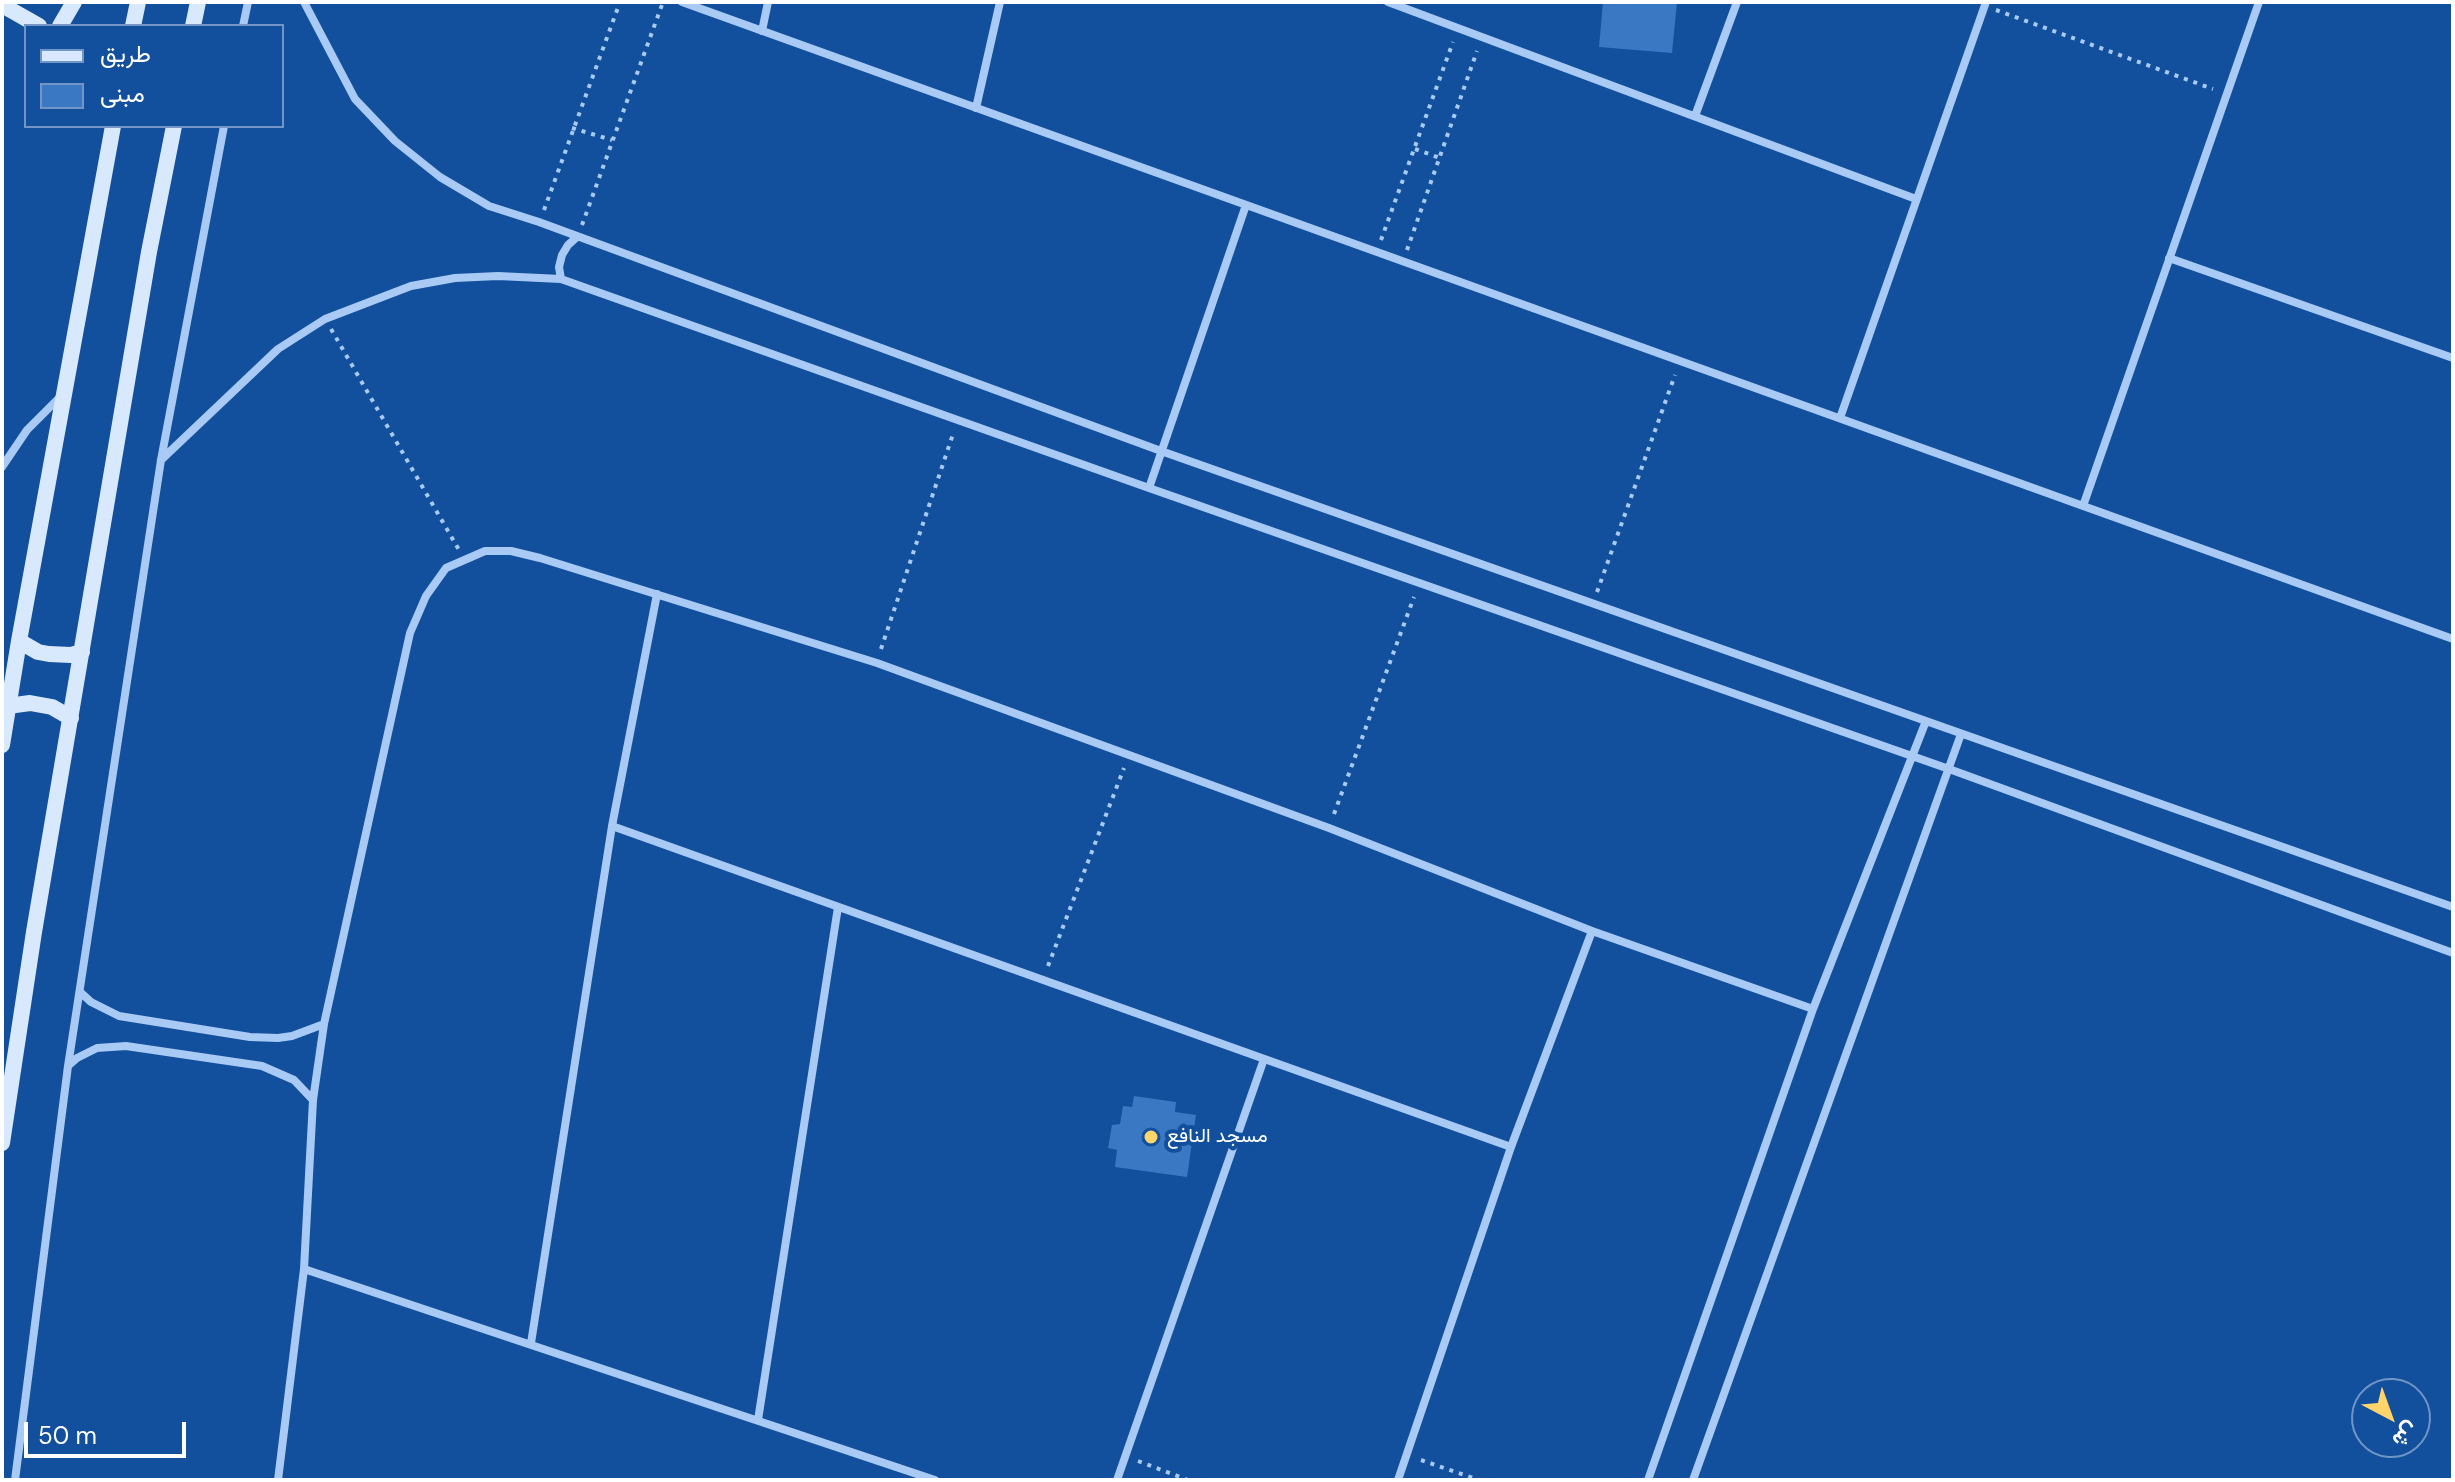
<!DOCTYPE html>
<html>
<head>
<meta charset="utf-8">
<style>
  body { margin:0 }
  #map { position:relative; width:2455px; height:1482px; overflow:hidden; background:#124f9c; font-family:"DM Sans",Vazirmatn,sans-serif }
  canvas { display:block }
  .frame { position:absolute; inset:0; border:4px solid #fff; pointer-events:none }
  .legend { position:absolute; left:24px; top:24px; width:260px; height:104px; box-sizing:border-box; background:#124f9c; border:2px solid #7195c4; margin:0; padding:10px 14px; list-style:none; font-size:24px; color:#fff }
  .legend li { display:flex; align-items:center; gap:16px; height:40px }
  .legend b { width:40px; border:2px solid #7195c4 }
  .north { position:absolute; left:2351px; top:1378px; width:80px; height:80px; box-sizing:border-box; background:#124f9c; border:2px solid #7195c4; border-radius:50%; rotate:139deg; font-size:22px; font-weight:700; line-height:32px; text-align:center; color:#fff }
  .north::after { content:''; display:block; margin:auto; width:28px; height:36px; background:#ffd46b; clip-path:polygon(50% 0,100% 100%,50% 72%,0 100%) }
  .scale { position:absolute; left:24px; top:1422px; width:162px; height:36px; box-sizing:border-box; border:4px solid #fff; border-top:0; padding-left:10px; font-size:24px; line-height:28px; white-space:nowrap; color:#fff; -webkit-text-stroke:6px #124f9c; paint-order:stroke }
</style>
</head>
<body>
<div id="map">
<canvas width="2455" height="1482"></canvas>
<div class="frame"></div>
<ul class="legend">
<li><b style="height:10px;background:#d8e8fd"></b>طريق</li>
<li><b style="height:22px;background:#3b78c3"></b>مبنى</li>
</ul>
<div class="north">ش</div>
<div class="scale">50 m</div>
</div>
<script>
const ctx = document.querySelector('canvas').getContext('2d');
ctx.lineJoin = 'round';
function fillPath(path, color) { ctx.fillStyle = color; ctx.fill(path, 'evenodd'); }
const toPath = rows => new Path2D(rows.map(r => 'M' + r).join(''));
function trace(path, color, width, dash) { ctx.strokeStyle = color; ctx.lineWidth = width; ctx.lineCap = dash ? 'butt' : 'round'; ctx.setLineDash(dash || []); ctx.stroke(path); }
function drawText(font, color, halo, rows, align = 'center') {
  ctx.font = font + ' "DM Sans",Vazirmatn,sans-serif'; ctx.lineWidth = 8; ctx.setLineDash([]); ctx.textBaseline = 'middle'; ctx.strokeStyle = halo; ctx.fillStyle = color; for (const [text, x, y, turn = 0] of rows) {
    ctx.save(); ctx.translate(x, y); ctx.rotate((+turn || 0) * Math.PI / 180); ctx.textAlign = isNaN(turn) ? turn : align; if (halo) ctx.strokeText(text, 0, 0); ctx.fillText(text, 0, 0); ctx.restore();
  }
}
fillPath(toPath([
  [1603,2,1677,2,1672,53,1599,47],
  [1134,1096,1176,1102,1175,1112,1196,1115,1187,1177,1115,1167,1117,1150,1108,1148,1112,1125,1120,1124,1123,1106,1132,1107]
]), '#3b78c3');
trace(toPath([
  [1996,10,2213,89],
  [572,128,612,140],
  [1415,149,1440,158],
  [544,210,620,2],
  [582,225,663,2],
  [1381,240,1453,42],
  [1407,250,1477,51],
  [331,329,459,550],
  [1597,592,1675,375],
  [881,649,953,434],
  [1334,814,1414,597],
  [1048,966,1124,768],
  [1421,1460,1479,1480],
  [1138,1461,1188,1480]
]), '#a8caf4', 4, [4, 6]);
trace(toPath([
  [304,2,355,99,395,141,440,177,489,206,539,222,1161,451,2453,907],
  [682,2,2453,639],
  [1388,2,1916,199],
  [243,26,248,2],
  [762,31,768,2],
  [976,108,1000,2],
  [1695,116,1737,2],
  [2169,258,2453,358],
  [561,279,559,267,562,255,568,245,577,237],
  [1840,418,1986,2],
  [161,460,278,349,325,319,411,286,455,278,498,276,561,279,1149,488,1949,769,2453,953],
  [2,467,27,430,63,394],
  [1149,488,1246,205],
  [2083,506,2259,2],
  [612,826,1511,1147],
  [80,992,91,1002,119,1016,250,1037,278,1038,292,1036,324,1024],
  [69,1065,77,1058,97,1048,126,1046,262,1066,294,1080,313,1100],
  [304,1269,935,1480],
  [531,1343,612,826,657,594],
  [758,1420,838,907],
  [15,1480,68,1066,161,460,224,126],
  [278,1480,304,1269,313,1100,324,1024,410,633,426,596,446,568,485,551,511,551,540,558,877,663,1329,828,1592,931,1813,1009],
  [1117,1480,1264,1059],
  [1398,1480,1511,1147,1592,931],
  [1648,1480,1813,1009,1926,721],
  [1693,1480,1961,734]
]), '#a8caf4', 8);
trace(toPath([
  [2,5,39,26],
  [60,26,74,2],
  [133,26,138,2],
  [193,26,198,2],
  [19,641,38,652,49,654,71,655,82,652],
  [8,706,30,703,52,707,71,718],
  [2,745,19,641,113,126],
  [2,1143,34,932,149,252,174,126]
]), '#d8e8fd', 16);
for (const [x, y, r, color] of [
  [1151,1137,8,"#ffd46b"]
]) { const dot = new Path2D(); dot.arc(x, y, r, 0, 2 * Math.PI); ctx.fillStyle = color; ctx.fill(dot); trace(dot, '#124f9c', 3); }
drawText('20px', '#fff', '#124f9c', [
  ["مسجد النافع",1167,1137]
], 'left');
</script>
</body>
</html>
